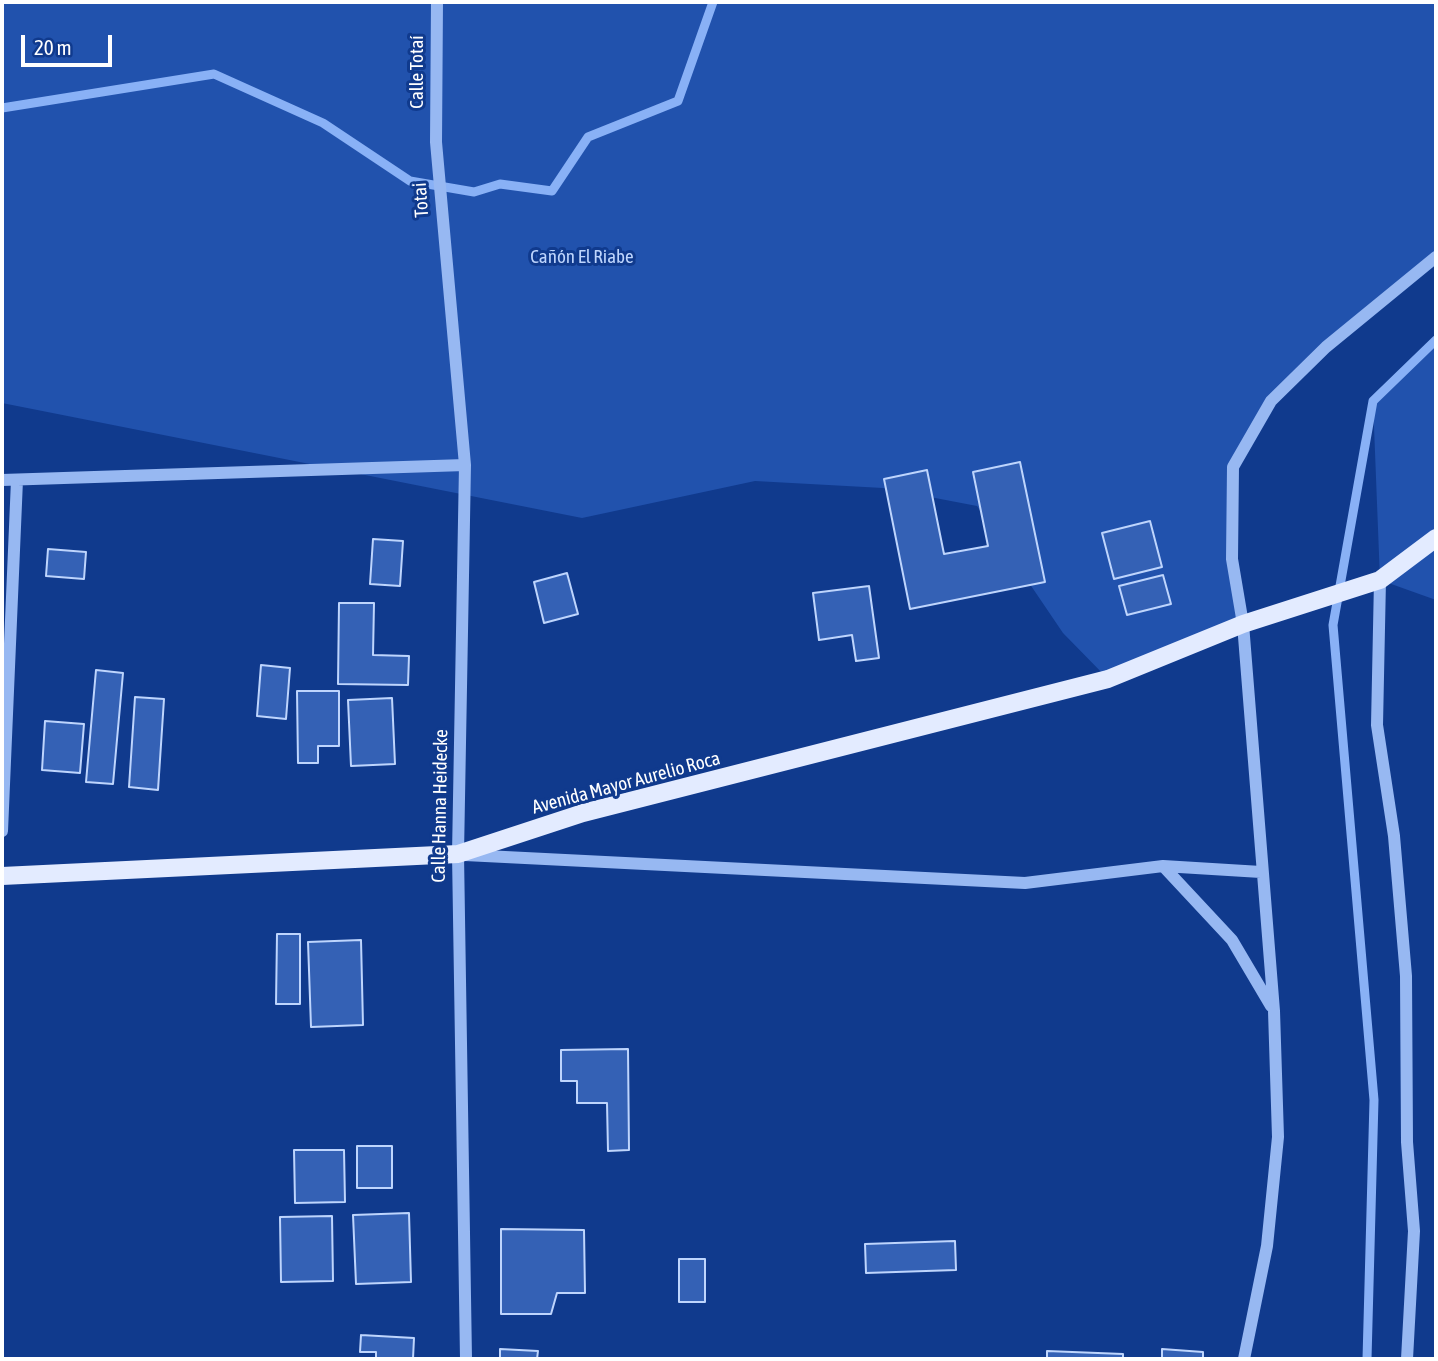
<!DOCTYPE html>
<html>
<head>
<meta charset="utf-8">
<style>
  body { margin:0 }
  #map { position:relative; width:1438px; height:1361px; overflow:hidden; background:#103a8d; font-family:"Asap Condensed",sans-serif }
  canvas { display:block }
  .frame { position:absolute; inset:0; border:4px solid #fff; pointer-events:none }
  .scale { position:absolute; left:21px; top:35px; width:91px; height:32px; box-sizing:border-box; border:4px solid #fff; border-top:0; padding-left:9px; font-size:21px; line-height:24px; white-space:nowrap; color:#fff; -webkit-text-stroke:5px #103a8d; paint-order:stroke }
</style>
</head>
<body>
<div id="map">
<canvas width="1438" height="1361"></canvas>
<div class="frame"></div>
<div class="scale">20 m</div>
</div>
<script>
const ctx = document.querySelector('canvas').getContext('2d');
ctx.lineJoin = 'round';
function fillPath(path, color) { ctx.fillStyle = color; ctx.fill(path, 'evenodd'); }
const toPath = rows => new Path2D(rows.map(r => 'M' + r).join(''));
function trace(path, color, width, dash) { ctx.strokeStyle = color; ctx.lineWidth = width; ctx.lineCap = dash ? 'butt' : 'round'; ctx.setLineDash(dash || []); ctx.stroke(path); }
function drawText(font, color, halo, rows, align = 'center') {
  ctx.font = font + ' "Asap Condensed",sans-serif'; ctx.lineWidth = 6; ctx.setLineDash([]); ctx.textBaseline = 'middle'; ctx.strokeStyle = halo; ctx.fillStyle = color; for (const [text, x, y, turn = 0] of rows) {
    ctx.save(); ctx.translate(x, y); ctx.rotate((+turn || 0) * Math.PI / 180); ctx.textAlign = isNaN(turn) ? turn : align; if (halo) ctx.strokeText(text, 0, 0); ctx.fillText(text, 0, 0); ctx.restore();
  }
}
fillPath(toPath([
  [2,2,1436,2,1436,257,1271,401,1233,467,1232,559,1243,624,1108,679,1063,633,977,506,883,488,755,481,582,518,2,403],
  [1436,340,1436,600,1380,580,1373,401]
]), '#2152ad');
trace(toPath([
  [2,108,214,74,323,123,410,181,474,192,500,184,552,191,588,137,678,101,713,2],
  [1367,1359,1374,1100,1333,625,1373,401,1436,340]
]), '#89b1f6', 9);
const building = toPath([
  [1020,462,1045,582,910,609,884,479,927,470,944,554,988,546,973,472,1020,462],
  [1150,521,1162,567,1114,579,1102,533,1150,521],
  [373,539,403,541,400,586,370,584,373,539],
  [48,549,86,552,84,579,46,576,48,549],
  [567,573,578,614,544,623,534,582,567,573],
  [1163,575,1171,604,1127,615,1119,586,1163,575],
  [869,586,879,658,856,661,852,635,819,640,813,593,869,586],
  [339,603,374,603,373,655,409,656,408,685,338,684,339,603],
  [261,665,290,668,286,719,257,716,261,665],
  [96,670,123,673,113,784,86,782,96,670],
  [297,691,339,691,339,746,318,746,318,763,298,763,297,691],
  [135,697,164,699,158,790,129,787,135,697],
  [392,698,395,764,351,766,348,700,392,698],
  [45,721,84,724,80,773,42,770,45,721],
  [277,934,300,934,300,1004,276,1004,277,934],
  [361,940,363,1025,311,1027,308,942,361,940],
  [628,1049,629,1150,608,1151,607,1103,577,1103,577,1081,561,1081,561,1050,628,1049],
  [357,1146,392,1146,392,1188,357,1188,357,1146],
  [294,1150,344,1150,345,1202,295,1203,294,1150],
  [409,1213,411,1282,356,1284,353,1215,409,1213],
  [332,1216,333,1281,281,1282,280,1217,332,1216],
  [501,1229,584,1230,585,1293,557,1293,551,1314,501,1314,501,1229],
  [955,1241,956,1270,866,1273,865,1244,955,1241],
  [679,1259,705,1259,705,1302,679,1302,679,1259],
  [361,1335,414,1338,413,1359,376,1359,376,1352,360,1352,361,1335],
  [500,1349,538,1351,537,1359,500,1359,500,1349],
  [1162,1349,1203,1352,1203,1359,1162,1359,1162,1349],
  [1047,1351,1123,1354,1123,1359,1047,1359,1047,1351]
]);
fillPath(building, '#3461b5');
trace(building, '#bed5fd', 2);
trace(toPath([
  [437,2,436,142,465,465,458,854,466,1359],
  [2,480,465,465],
  [1380,580,1377,725,1394,836,1406,976,1407,1142,1414,1231,1407,1359],
  [2,831,17,480],
  [465,855,1025,883,1163,866,1261,872],
  [1163,866,1232,940,1271,1006],
  [1244,1359,1267,1246,1278,1137,1274,1011,1243,624,1232,559,1233,467,1271,401,1326,347,1436,257]
]), '#97b8f2', 12);
trace(toPath([
  [2,876,458,854,583,813,1108,679,1243,624,1380,580,1436,538]
]), '#e3ebff', 18);
drawText('19px', '#fff', '#103a8d', [
  ["Calle Totaí",417,72,-90],
  ["Totai",421,200,-94],
  ["Avenida Mayor Aurelio Roca",626,783,-15],
  ["Calle Hanna Heidecke",440,806,-89]
]);
drawText('19px', '#bed5fd', '#103a8d', [
  ["Cañón El Riabe",582,257]
]);
</script>
</body>
</html>
